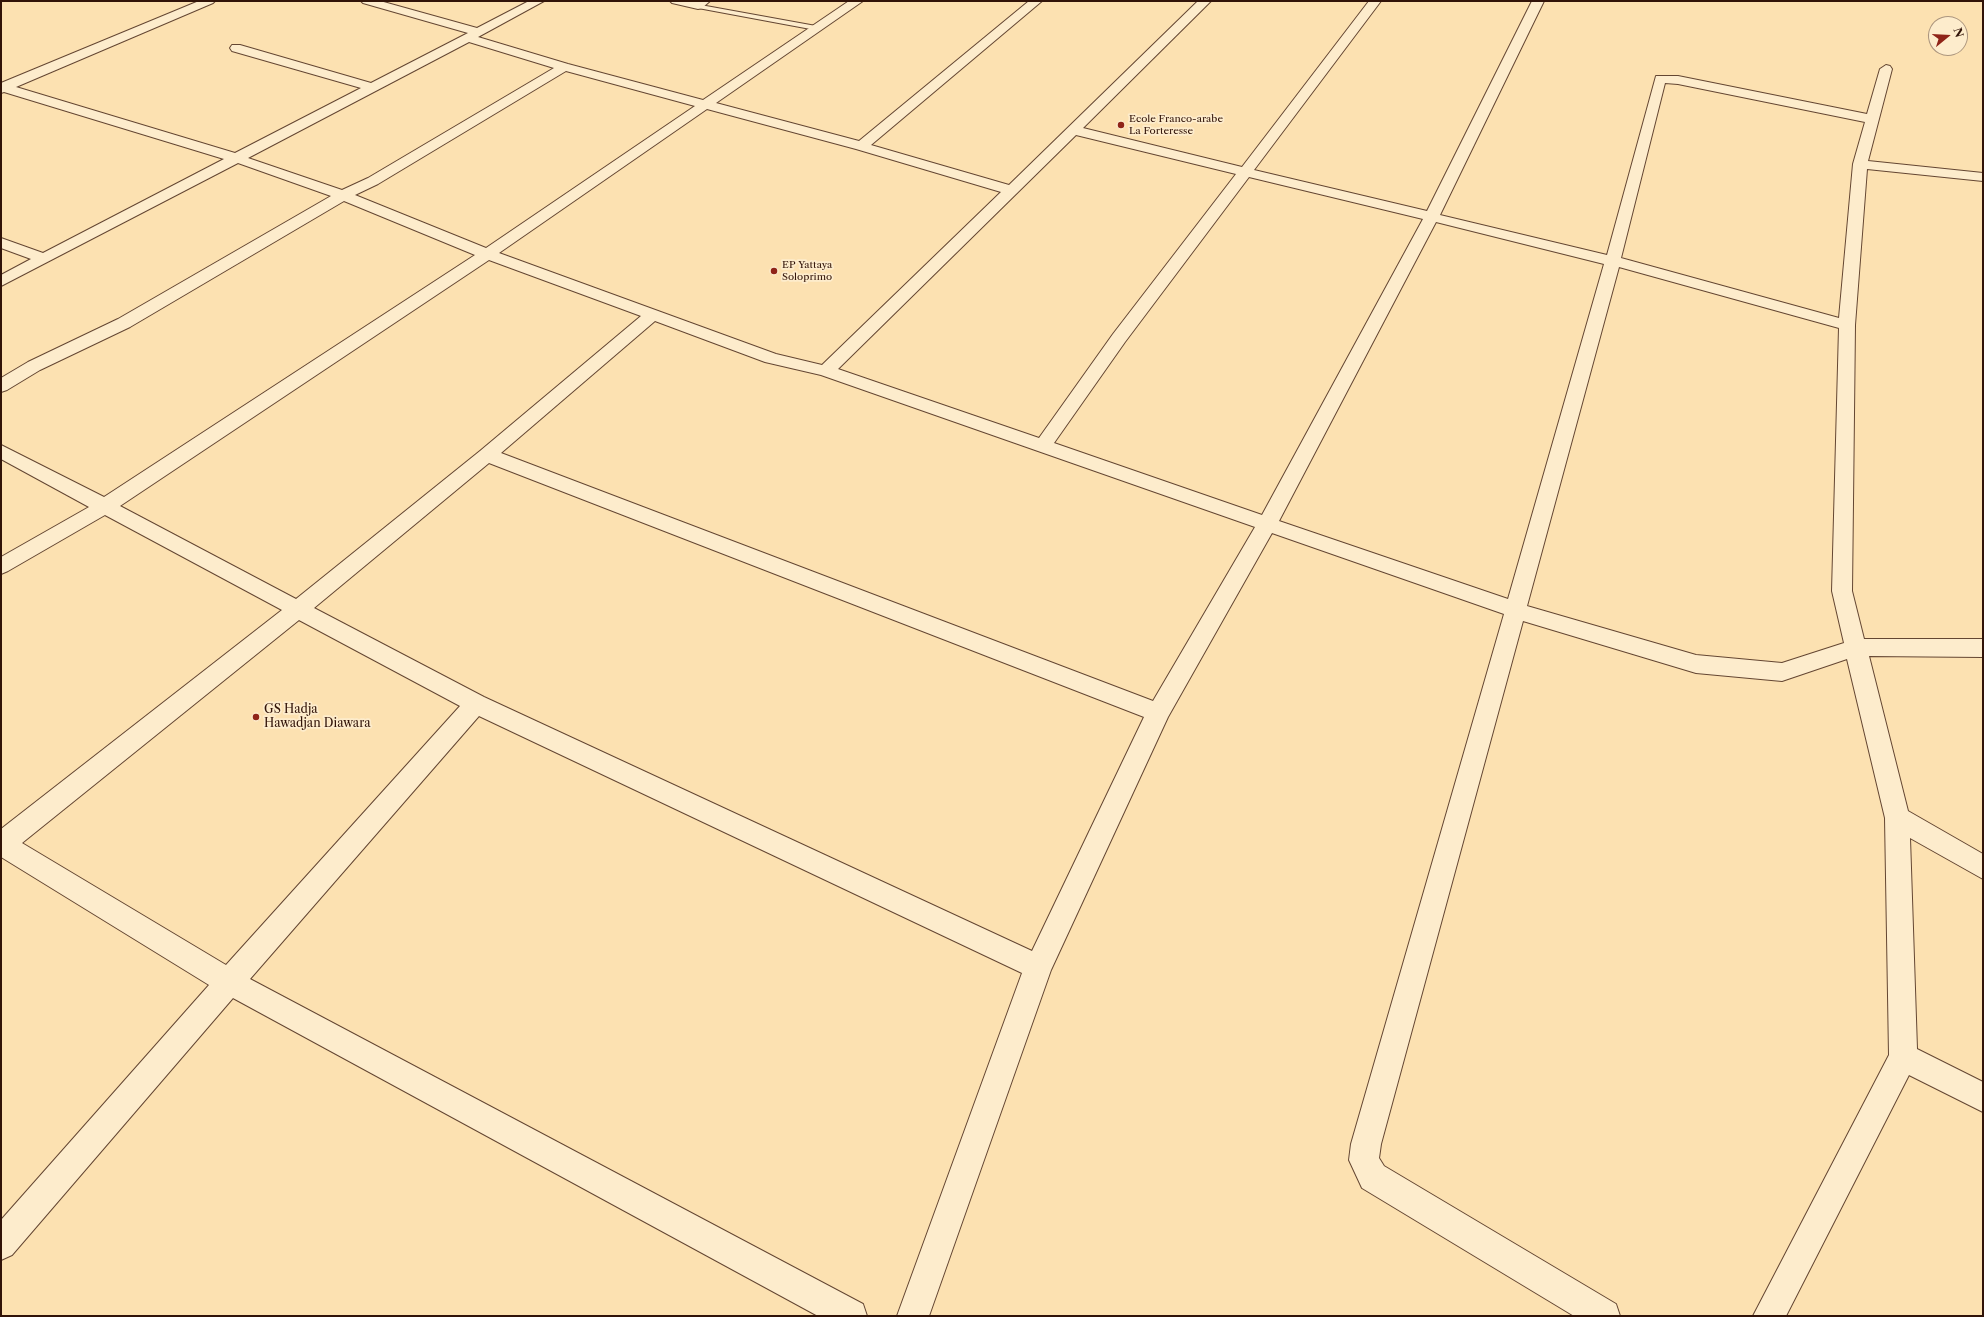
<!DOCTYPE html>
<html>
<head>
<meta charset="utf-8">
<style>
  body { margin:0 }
  #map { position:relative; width:1984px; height:1317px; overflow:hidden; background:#fce1b1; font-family:"Libre Caslon Text",serif }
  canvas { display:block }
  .frame { position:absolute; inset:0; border:2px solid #311308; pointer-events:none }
  .north { position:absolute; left:1928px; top:16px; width:40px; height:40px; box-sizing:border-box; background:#fdeccc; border:1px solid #ab957e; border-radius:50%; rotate:72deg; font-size:11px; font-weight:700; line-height:16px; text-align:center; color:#311308 }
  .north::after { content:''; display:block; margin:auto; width:14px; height:18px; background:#8f2418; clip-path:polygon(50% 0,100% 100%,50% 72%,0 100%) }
</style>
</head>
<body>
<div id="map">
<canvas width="1984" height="1317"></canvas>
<div class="frame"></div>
<div class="north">N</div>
</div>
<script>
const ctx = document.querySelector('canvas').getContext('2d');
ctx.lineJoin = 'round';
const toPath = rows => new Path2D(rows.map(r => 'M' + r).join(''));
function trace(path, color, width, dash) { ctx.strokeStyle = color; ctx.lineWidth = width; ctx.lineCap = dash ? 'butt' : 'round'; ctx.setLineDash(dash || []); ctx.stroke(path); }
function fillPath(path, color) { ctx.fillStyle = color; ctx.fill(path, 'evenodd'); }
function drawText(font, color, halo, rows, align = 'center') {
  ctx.font = font + ' "Libre Caslon Text",serif'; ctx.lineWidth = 3.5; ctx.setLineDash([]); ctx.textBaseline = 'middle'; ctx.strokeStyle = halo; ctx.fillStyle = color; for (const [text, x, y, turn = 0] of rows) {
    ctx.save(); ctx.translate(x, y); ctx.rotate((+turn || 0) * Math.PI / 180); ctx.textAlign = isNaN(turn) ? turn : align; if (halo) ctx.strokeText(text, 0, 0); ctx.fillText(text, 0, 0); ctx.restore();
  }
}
const lane = toPath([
  [695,4,816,26,820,28,816,30,698,8,694,6,695,4]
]);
const street = toPath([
  [199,1,215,1,213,3,16,87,235,153,361,88,232,51,230,48,232,45,240,45,371,83,468,33,363,3,361,1,380,1,477,28,529,1,544,1,478,37,568,64,703,100,849,1,863,1,716,103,859,141,1029,1,1042,1,871,145,1009,185,1198,1,1211,1,1083,128,1242,167,1369,1,1381,1,1254,170,1427,211,1532,1,1544,1,1440,215,1607,255,1656,76,1678,76,1867,114,1880,69,1886,65,1890,66,1892,69,1868,161,1983,173,1983,181,1867,169,1855,325,1852,591,1864,639,1983,639,1983,657,1869,656,1908,811,1983,854,1983,879,1910,838,1917,1049,1983,1082,1983,1112,1909,1075,1786,1316,1753,1316,1889,1055,1885,818,1847,659,1782,681,1696,673,1523,621,1381,1144,1379,1158,1384,1166,1616,1304,1620,1316,1574,1316,1362,1188,1349,1160,1351,1144,1504,614,1272,533,1168,717,1051,970,929,1316,897,1316,1022,973,479,716,250,979,863,1304,867,1316,818,1316,233,998,12,1255,1,1260,1,1220,209,985,1,857,1,829,282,610,105,515,8,571,1,574,1,557,89,507,1,459,1,445,104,497,475,255,344,201,130,327,40,370,7,390,1,392,1,378,28,362,118,319,331,196,238,163,1,286,1,275,31,259,1,248,1,238,43,253,224,159,4,92,1,93,1,83,199,1],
  [469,42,554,68,368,178,342,190,248,158,469,42],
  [566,71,695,106,486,248,355,195,378,184,566,71],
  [1665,83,1678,84,1865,122,1853,164,1839,318,1621,258,1665,83],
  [707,109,856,149,1001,192,822,365,776,354,499,253,707,109],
  [1076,135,1236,174,1113,334,1039,438,838,369,1076,135],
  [1249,177,1423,219,1262,515,1054,443,1125,342,1249,177],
  [1436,222,1604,264,1508,599,1279,521,1436,222],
  [489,260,641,316,480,451,296,599,120,506,489,260],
  [1619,267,1839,328,1832,591,1844,643,1782,663,1696,655,1527,606,1619,267],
  [655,321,765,362,821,375,1255,527,1153,701,501,453,655,321],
  [489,463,1144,717,1032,951,484,697,314,608,489,463],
  [299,620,460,706,226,965,22,843,299,620],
  [670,1,696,2,710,1,702,8,698,9,672,3,670,1]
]);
trace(lane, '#644632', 2);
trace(street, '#644632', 2);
fillPath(lane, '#fdeccc');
fillPath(street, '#fdeccc');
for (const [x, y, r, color] of [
  [1121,125,4,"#8f2418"],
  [774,271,4,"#8f2418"],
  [256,717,4,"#8f2418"]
]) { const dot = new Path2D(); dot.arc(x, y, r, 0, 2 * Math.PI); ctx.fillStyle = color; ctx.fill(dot); trace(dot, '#fdeccc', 1.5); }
drawText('10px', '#311308', '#fdeccc', [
  ["Ecole Franco-arabe",1129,119],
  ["La Forteresse",1129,131],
  ["EP Yattaya",782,265],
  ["Soloprimo",782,277]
], 'left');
drawText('12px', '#311308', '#fdeccc', [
  ["GS Hadja",264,710],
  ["Hawadjan Diawara",264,724]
], 'left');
</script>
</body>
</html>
